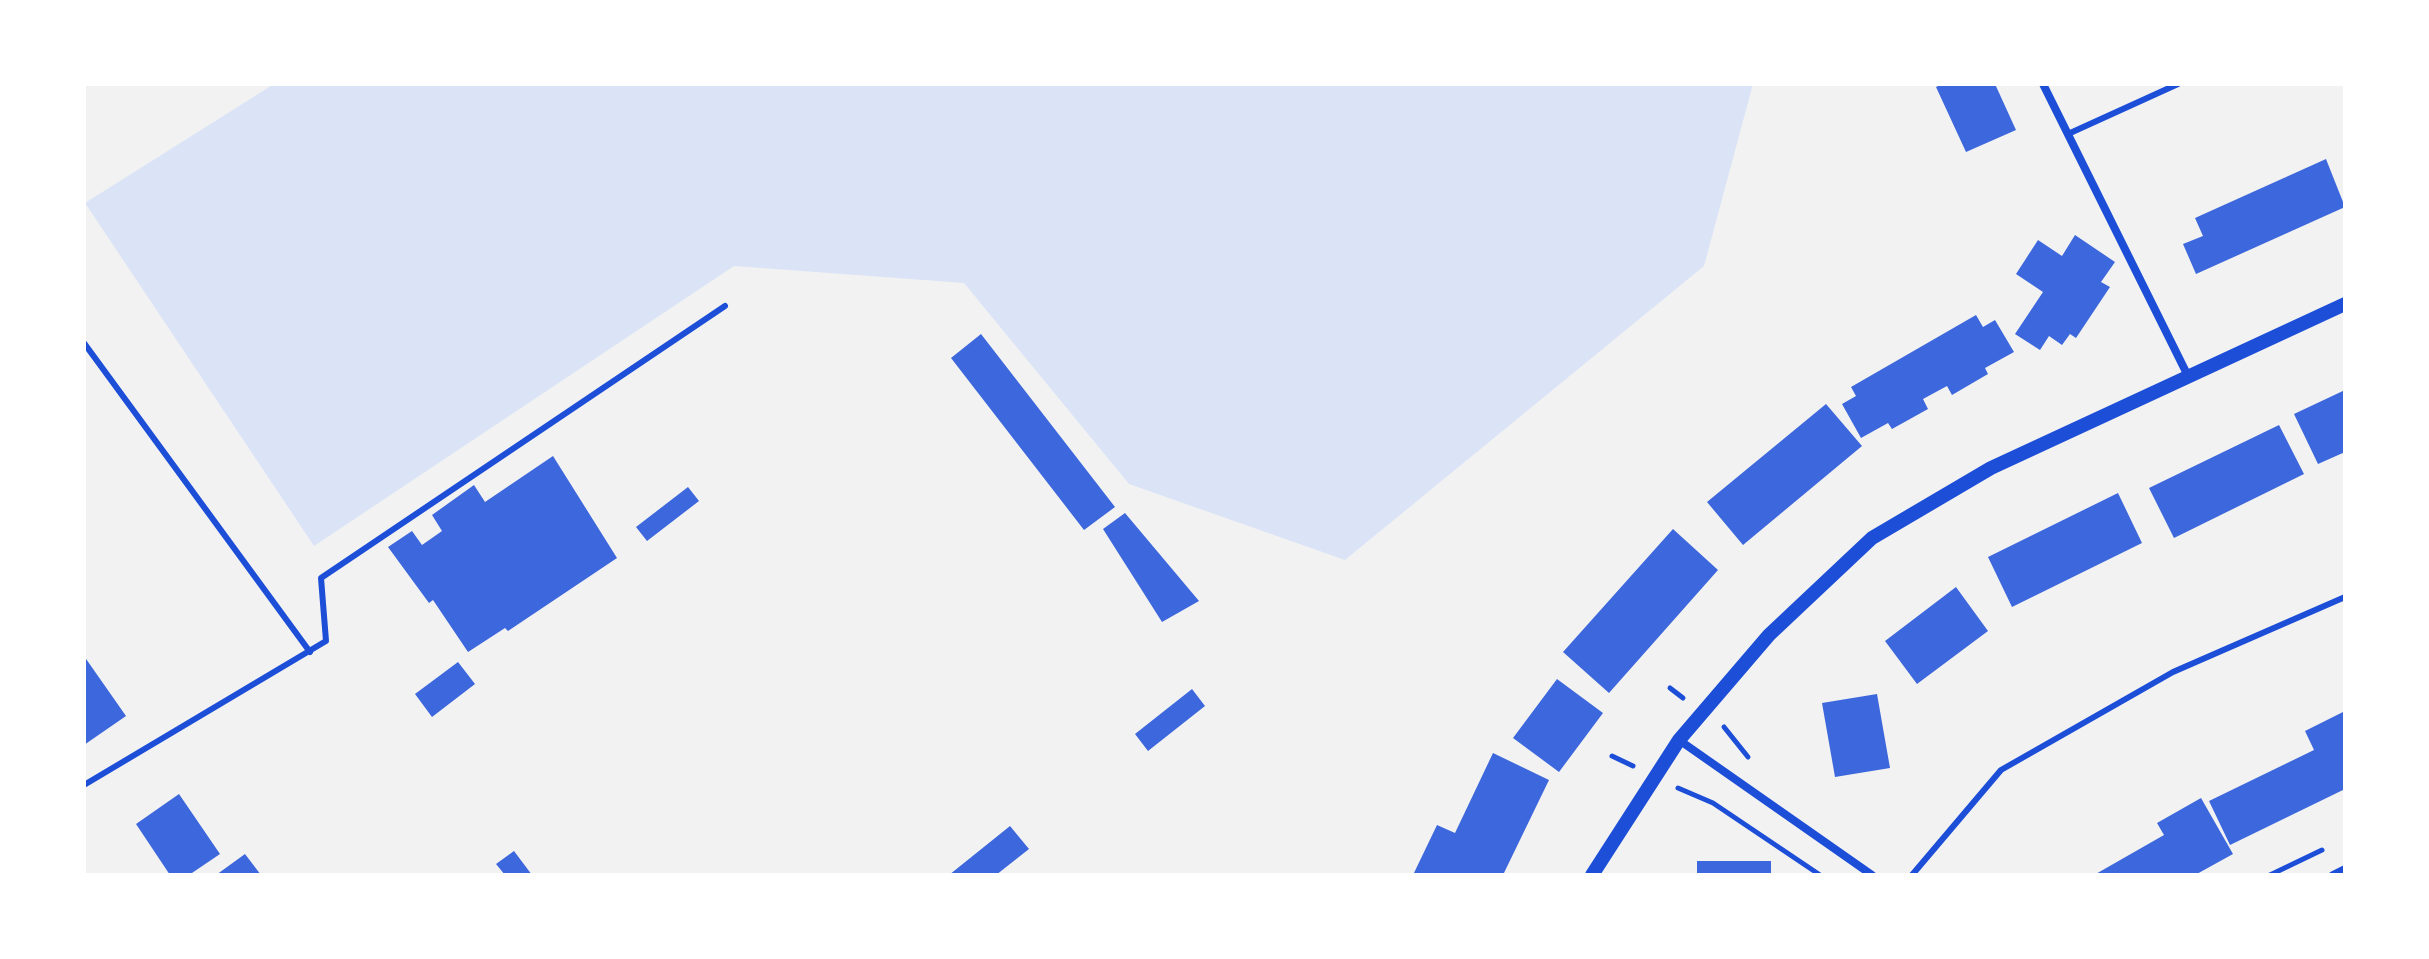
<!DOCTYPE html>
<html>
<head>
<meta charset="utf-8">
<style>
  body { margin:0 }
  #map { position:relative; width:2429px; height:959px; overflow:hidden; background:#f2f2f2; font-family:Arial,sans-serif }
  canvas { display:block }
  .frame { position:absolute; inset:0; border:86px solid #fff; pointer-events:none }
</style>
</head>
<body>
<div id="map">
<canvas width="2429" height="959"></canvas>
<div class="frame"></div>
</div>
<script>
const ctx = document.querySelector('canvas').getContext('2d');
ctx.lineJoin = 'round';
function fillPath(path, color) { ctx.fillStyle = color; ctx.fill(path, 'evenodd'); }
const toPath = rows => new Path2D(rows.map(r => 'M' + r).join(''));
function trace(path, color, width, dash) { ctx.strokeStyle = color; ctx.lineWidth = width; ctx.lineCap = dash ? 'butt' : 'round'; ctx.setLineDash(dash || []); ctx.stroke(path); }
fillPath(toPath([
  [274,84,1753,84,1704,266,1345,560,1129,484,964,283,734,266,314,546,85,203]
]), '#dbe4f7');
fillPath(toPath([
  [1942,84,1995,84,2016,130,1966,152,1936,87],
  [2326,159,2345,207,2196,274,2183,244,2203,236,2195,218],
  [2075,235,2115,262,2101,282,2110,287,2076,338,2070,334,2062,345,2049,336,2040,350,2015,334,2043,292,2016,274,2038,240,2062,256],
  [1976,315,1983,327,1995,320,2014,352,1985,368,1988,374,1952,395,1947,386,1923,399,1928,409,1892,429,1888,423,1861,438,1842,404,1856,396,1851,387],
  [981,334,1115,507,1084,530,951,358],
  [2345,390,2345,452,2318,464,2294,414],
  [1826,404,1862,446,1743,545,1707,502],
  [2279,425,2304,474,2174,538,2149,488],
  [553,456,617,558,508,631,505,628,468,652,433,600,429,603,388,547,412,531,422,545,442,531,432,515,474,485,485,502],
  [688,487,699,501,647,541,636,527],
  [2118,493,2142,543,2012,607,1988,557],
  [1125,513,1199,601,1162,622,1103,529],
  [1673,529,1718,570,1609,693,1563,652],
  [1956,587,1988,631,1917,684,1885,641],
  [84,656,126,716,84,745],
  [458,662,475,684,432,717,415,694],
  [1557,679,1603,713,1559,772,1513,738],
  [1192,689,1205,706,1148,751,1135,734],
  [1877,694,1890,768,1835,777,1822,703],
  [2345,711,2345,789,2230,845,2209,801,2314,750,2305,731],
  [1493,753,1549,780,1503,875,1413,875,1437,825,1455,833],
  [179,794,220,854,189,875,170,875,136,824],
  [2201,798,2233,854,2195,875,2094,875,2164,835,2157,823],
  [1010,826,1029,849,996,875,949,875],
  [514,851,532,875,505,875,496,864],
  [245,854,261,875,216,875],
  [1697,861,1771,861,1771,875,1697,875]
]), '#3d67dc');
trace(toPath([
  [1670,688,1683,698],
  [1724,727,1748,757],
  [1612,756,1633,766],
  [1678,788,1713,803,1820,875],
  [2270,875,2322,850]
]), '#1d4ed8', 5);
trace(toPath([
  [2068,134,2178,84],
  [84,343,310,652],
  [84,785,326,641,321,578,725,306],
  [1912,875,2001,770,2173,672,2345,597]
]), '#1d4ed8', 6);
trace(toPath([
  [2043,84,2188,376],
  [1679,740,1872,875],
  [2333,875,2345,869]
]), '#1d4ed8', 8);
trace(toPath([
  [1592,875,1679,740,1769,635,1872,538,1991,468,2345,304]
]), '#1d4ed8', 14);
</script>
</body>
</html>
